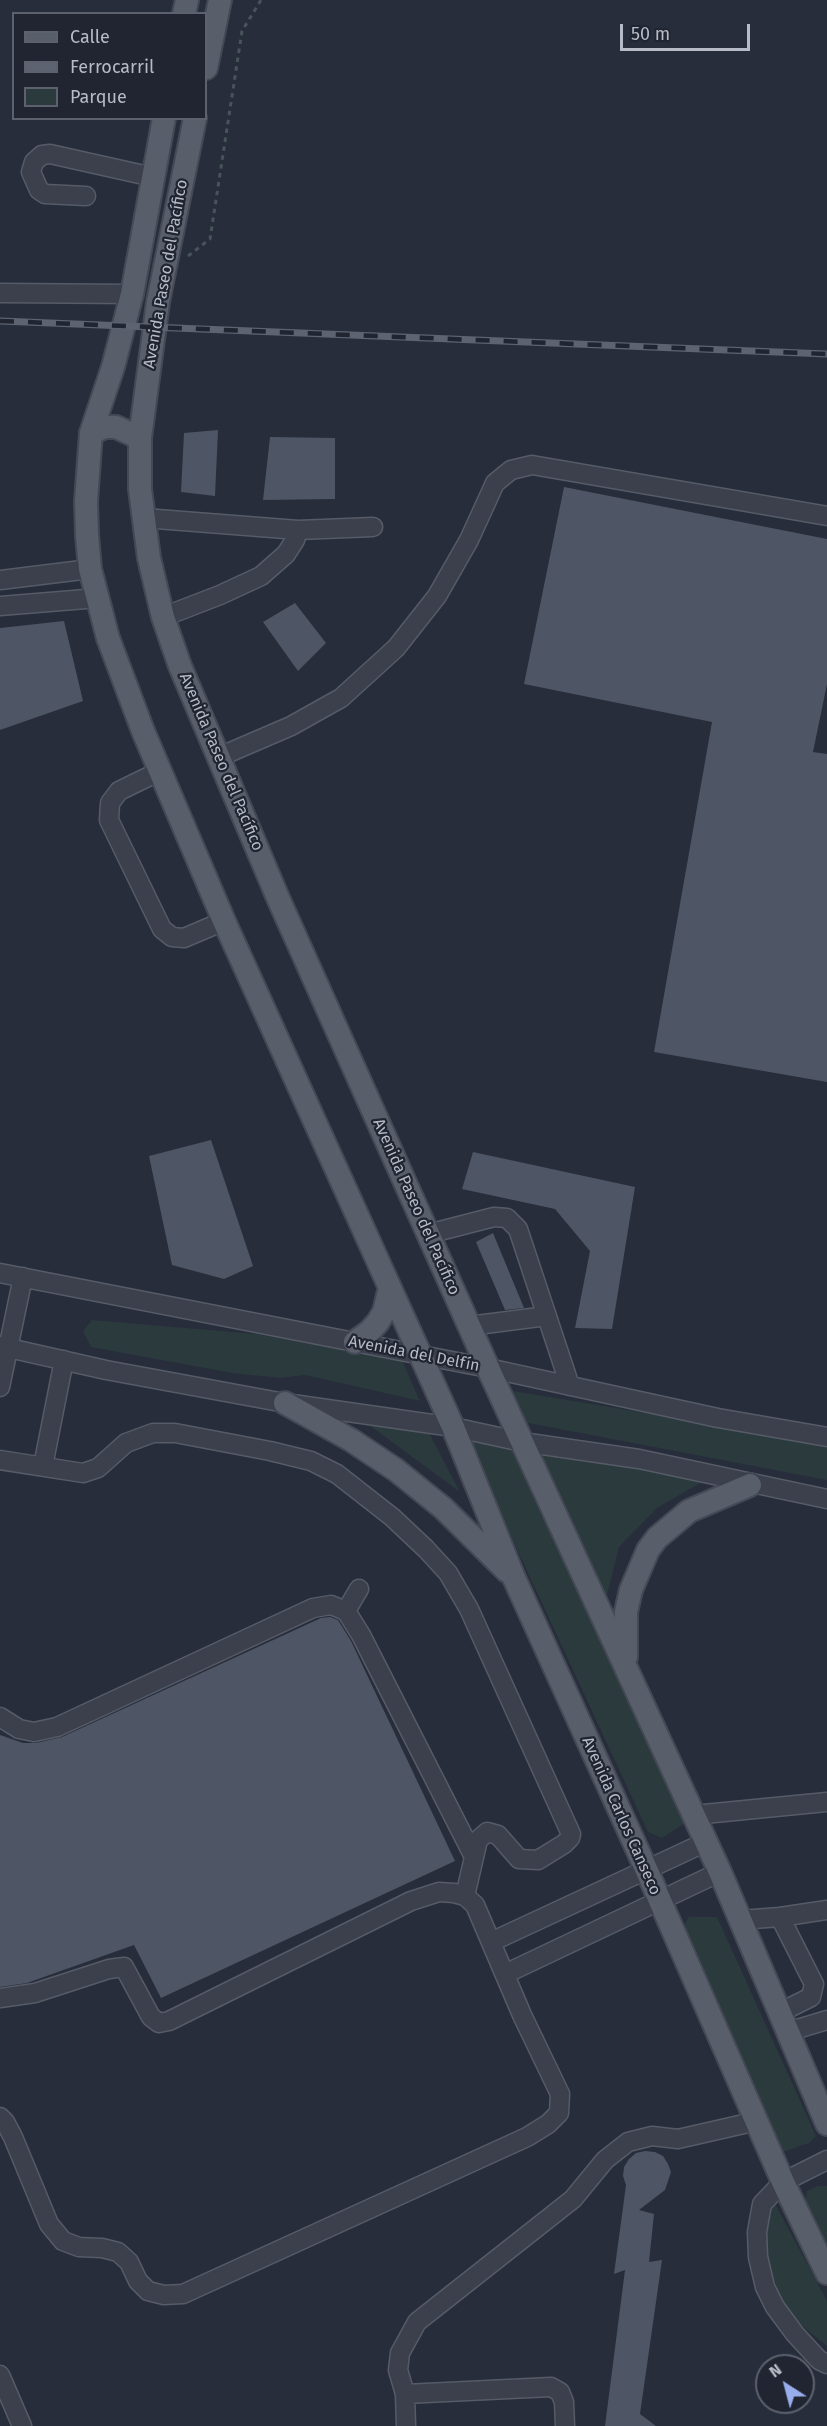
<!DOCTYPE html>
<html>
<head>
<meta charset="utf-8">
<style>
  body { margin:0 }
  #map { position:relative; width:827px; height:2426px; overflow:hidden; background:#272d3b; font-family:"Fira Sans",sans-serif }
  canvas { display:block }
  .legend { position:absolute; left:12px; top:12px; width:195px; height:108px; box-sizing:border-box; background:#202531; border:2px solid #5c616d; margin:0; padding:8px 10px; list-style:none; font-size:18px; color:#b7bbc7 }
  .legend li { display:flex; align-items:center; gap:12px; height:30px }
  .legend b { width:30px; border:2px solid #5c616d }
  .north { position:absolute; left:755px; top:2354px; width:60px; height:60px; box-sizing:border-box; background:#202531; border:2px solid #5c616d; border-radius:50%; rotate:324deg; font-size:16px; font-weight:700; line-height:24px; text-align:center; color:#b7bbc7 }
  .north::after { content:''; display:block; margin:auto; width:21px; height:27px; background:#98adeb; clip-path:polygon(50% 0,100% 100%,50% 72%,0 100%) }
  .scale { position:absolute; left:620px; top:24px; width:130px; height:27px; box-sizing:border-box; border:3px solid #b7bbc7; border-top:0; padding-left:8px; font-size:18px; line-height:21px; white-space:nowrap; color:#b7bbc7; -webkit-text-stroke:4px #202531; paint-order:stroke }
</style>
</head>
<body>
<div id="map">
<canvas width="827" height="2426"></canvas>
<ul class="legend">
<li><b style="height:8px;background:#595e6b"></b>Calle</li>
<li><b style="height:8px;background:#5e6372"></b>Ferrocarril</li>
<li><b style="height:16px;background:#2a3a3d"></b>Parque</li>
</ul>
<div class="north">N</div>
<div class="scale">50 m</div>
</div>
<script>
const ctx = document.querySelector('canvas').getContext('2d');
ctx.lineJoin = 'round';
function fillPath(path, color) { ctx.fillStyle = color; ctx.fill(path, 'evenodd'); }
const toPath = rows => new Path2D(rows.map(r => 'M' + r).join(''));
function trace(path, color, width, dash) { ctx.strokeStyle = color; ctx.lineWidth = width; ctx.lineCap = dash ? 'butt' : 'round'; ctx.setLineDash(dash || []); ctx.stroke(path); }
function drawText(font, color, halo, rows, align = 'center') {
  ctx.font = font + ' "Fira Sans",sans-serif'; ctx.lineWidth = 4.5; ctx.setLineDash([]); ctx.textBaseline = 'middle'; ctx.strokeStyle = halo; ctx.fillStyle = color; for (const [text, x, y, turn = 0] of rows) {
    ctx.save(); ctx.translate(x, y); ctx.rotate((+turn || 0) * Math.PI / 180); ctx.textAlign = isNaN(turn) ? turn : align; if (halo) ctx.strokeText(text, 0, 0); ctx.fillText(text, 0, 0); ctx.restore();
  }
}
fillPath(toPath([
  [92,1320,256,1334,402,1360,420,1401,305,1375,280,1378,232,1373,91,1347,83,1331],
  [507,1390,827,1443,827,1480,523,1422],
  [361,1419,427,1429,460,1492],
  [465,1437,509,1443,542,1517,555,1534,688,1821,662,1838,648,1832],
  [532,1452,707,1479,657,1508,619,1547,606,1599],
  [689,1917,717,1917,816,2136,809,2143,775,2155,679,1933],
  [818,2186,827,2186,827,2257,804,2211,807,2191],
  [772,2198,827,2301,827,2346,802,2326,784,2304,772,2276,762,2247]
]), '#2a3a3d');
fillPath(toPath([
  [218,430,215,496,181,492,184,433],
  [270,437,335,438,335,499,263,500],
  [564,487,827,539,827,684,813,752,827,754,827,1082,654,1052,712,722,524,684],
  [295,603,326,643,298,671,263,622],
  [64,621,83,701,0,730,0,628],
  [211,1140,253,1266,224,1279,172,1265,149,1156],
  [473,1152,635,1187,612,1329,575,1328,590,1251,555,1209,462,1189],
  [493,1233,524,1308,505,1310,476,1242],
  [330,1617,338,1620,351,1641,455,1861,161,1998,134,1945,27,1983,0,1987,0,1735,23,1743,36,1743,62,1737,321,1618],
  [645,2151,655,2152,663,2156,668,2164,671,2172,665,2190,639,2210,654,2214,649,2262,662,2260,640,2414,656,2426,605,2426,625,2270,614,2274,626,2185,623,2176,624,2167,629,2159,636,2153]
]), '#4e5565');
const minor = toPath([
  [86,196,45,194,39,190,31,172,34,162,42,155,50,154,153,177],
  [0,293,132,294],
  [144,518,298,530],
  [0,580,90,569],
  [0,606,98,598],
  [163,617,220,595,261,576,286,554,295,540,298,530,373,527],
  [219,757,291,726,341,698,396,648,437,596,469,540,495,483,511,470,532,465,827,516],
  [160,771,119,791,110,803,109,820,162,929,172,937,184,938,224,921],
  [428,1234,494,1217,507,1218,518,1229,570,1386],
  [0,1273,488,1368,718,1418,827,1437],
  [469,1326,547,1316],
  [0,1346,106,1370,285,1403,453,1427,522,1442,639,1459,827,1499],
  [0,1387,23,1277],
  [0,1460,83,1473,98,1468,126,1443,153,1433,175,1433,270,1451,311,1461,337,1474,392,1517,426,1549,448,1573,469,1609,571,1834,570,1838,564,1844,538,1860,519,1859,498,1835,487,1832,478,1840,465,1896],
  [43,1466,64,1360],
  [346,1611,359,1589],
  [0,1717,19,1729,34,1732,57,1727,313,1608,331,1605,346,1611,361,1635,473,1855],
  [694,1815,827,1802],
  [740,1920,780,1917],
  [491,1942,706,1842],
  [505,1974,720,1872],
  [0,1998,35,1993,109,1969,124,1967,151,2017,159,2023,169,2021,411,1901,439,1892,454,1893,465,1896,475,1905,522,2015,560,2094,559,2113,548,2124,527,2137,183,2294,164,2295,148,2291,138,2281,129,2262,118,2252,102,2248,79,2247,63,2241,49,2224,13,2137,5,2122,0,2117],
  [779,2013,811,1997,814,1984,780,1917,827,1910],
  [787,2032,827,2020],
  [827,2160,783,2182,762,2204,757,2232,758,2257,765,2287,775,2307,795,2334,819,2360,827,2364],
  [0,2375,22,2426],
  [405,2394,398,2370,400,2353,417,2322,573,2199,605,2160,628,2142,652,2136,678,2139,757,2121],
  [406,2426,405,2394,551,2387,560,2392,564,2402,565,2426]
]);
const major = toPath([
  [184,14,187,0],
  [206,68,220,0],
  [164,118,132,294,113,367,91,433,86,501,87,535,90,569,108,638,143,731,224,921,453,1427,514,1578,647,1871,783,2182,827,2273],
  [195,118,158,302,140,438,140,489,149,558,163,617,180,666,278,898,488,1368,720,1872,827,2124],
  [91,433,105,427,116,427,140,438],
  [355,1342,370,1331,378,1322,384,1312,389,1291],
  [285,1403,351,1440,396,1470,443,1508,507,1571],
  [626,1657,626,1612,631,1590,648,1550,657,1538,689,1511,750,1485]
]);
trace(minor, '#565b67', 21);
trace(major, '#444955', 26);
trace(toPath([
  [188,256,210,239,242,31,261,0]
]), '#47555a', 3, [4.5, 4.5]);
trace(minor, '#3b404c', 18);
trace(major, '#595e6b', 22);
const rail = toPath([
  [0,321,827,354]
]);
trace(rail, '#5e6372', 7);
trace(rail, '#202531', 4.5, [14]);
drawText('16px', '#b7bbc7', '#202531', [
  ["Avenida Paseo del Pacífico",166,274,-80],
  ["Avenida Paseo del Pacífico",221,762,67],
  ["Avenida Paseo del Pacífico",416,1207,66],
  ["Avenida del Delfín",414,1354,11],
  ["Avenida Carlos Canseco",621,1816,66]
]);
</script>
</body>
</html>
